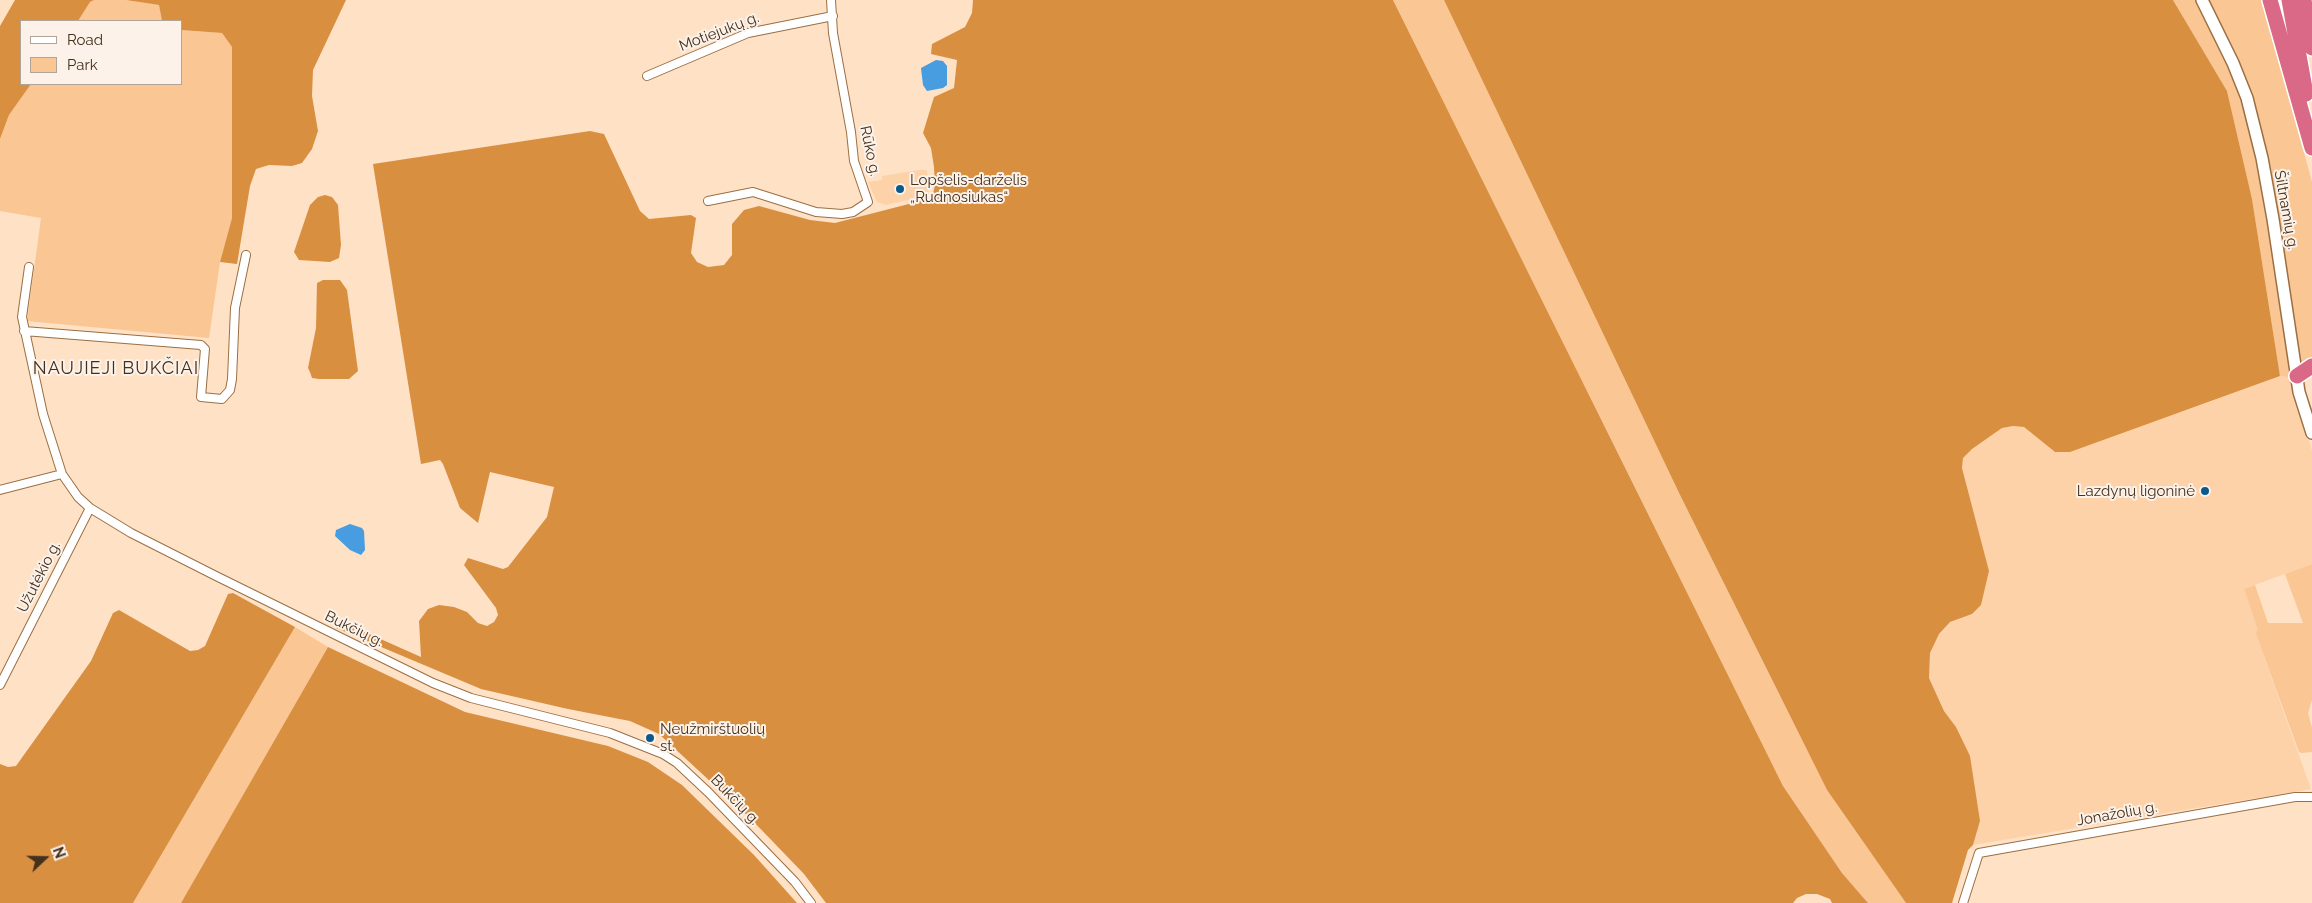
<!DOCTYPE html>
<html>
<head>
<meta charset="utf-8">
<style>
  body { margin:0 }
  #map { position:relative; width:2312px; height:903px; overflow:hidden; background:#ffe1c5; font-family:Raleway,sans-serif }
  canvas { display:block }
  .legend { position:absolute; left:20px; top:20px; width:162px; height:65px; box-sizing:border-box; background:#fcf2e9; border:1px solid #b2a497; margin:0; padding:6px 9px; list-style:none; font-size:15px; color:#43301d }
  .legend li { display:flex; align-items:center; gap:10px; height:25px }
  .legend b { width:25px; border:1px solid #b2a497 }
  .north { position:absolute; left:20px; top:833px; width:50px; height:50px; -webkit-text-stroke:4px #fcf2e9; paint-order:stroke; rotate:69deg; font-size:14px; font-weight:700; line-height:20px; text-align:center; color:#43301d }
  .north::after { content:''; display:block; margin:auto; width:18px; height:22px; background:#43301d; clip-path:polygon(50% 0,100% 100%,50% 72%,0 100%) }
</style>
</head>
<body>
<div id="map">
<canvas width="2312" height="903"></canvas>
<ul class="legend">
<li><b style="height:6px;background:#fff"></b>Road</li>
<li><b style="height:14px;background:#fac694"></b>Park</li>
</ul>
<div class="north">N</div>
</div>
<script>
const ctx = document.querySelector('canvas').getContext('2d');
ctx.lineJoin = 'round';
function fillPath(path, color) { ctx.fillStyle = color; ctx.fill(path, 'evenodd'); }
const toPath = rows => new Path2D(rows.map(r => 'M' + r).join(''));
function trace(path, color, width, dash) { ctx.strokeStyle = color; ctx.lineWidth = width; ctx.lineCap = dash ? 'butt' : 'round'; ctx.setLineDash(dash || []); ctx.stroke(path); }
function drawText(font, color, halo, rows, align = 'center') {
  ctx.font = font + ' Raleway,sans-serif'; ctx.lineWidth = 4; ctx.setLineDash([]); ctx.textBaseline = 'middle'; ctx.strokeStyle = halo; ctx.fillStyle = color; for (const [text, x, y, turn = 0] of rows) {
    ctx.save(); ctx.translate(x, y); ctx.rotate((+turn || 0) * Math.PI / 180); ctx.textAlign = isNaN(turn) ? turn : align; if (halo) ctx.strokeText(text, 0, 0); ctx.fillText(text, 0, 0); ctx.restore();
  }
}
fillPath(toPath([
  [919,170,927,170,929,195,886,205,877,202,868,182,882,180,882,176],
  [2280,376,2289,377,2312,451,2312,564,2244,589,2257,628,2256,634,2311,789,1973,845,1980,821,1956,727,1944,711,1929,678,1930,653,1939,634,1950,622,1972,614,1981,605,1989,571,1962,468,1963,458,1972,449,2002,428,2013,426,2024,427,2055,452,2187,410]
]), '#fed2a9');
fillPath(toPath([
  [94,0,126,0,159,5,162,21,78,21,90,2],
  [1393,0,1444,0,1680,495,1827,790,1906,903,1868,903,1842,873,1783,786],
  [2173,0,2197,0,2232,72,2240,95,2266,205,2291,372,2289,377,2280,376,2252,199,2227,91],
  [2207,0,2262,0,2312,182,2312,360,2305,364,2300,361,2240,70],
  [181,30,222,33,232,47,232,218,220,262,209,338,27,321,41,218,0,211,0,139,9,115,31,84,181,84],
  [2312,564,2312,700,2308,713,2312,728,2312,752,2302,753,2299,752,2256,634,2257,628,2244,589,2255,585,2268,623,2303,623,2285,574],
  [295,627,328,647,181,903,133,903]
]), '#fac694');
fillPath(toPath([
  [15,0,94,0,90,2,78,21,21,21,21,84,31,84,9,115,0,139,0,26],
  [126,0,346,0,313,70,312,96,318,131,312,149,302,163,292,166,269,165,256,169,250,186,237,264,220,262,232,218,232,47,222,33,181,30,181,21,162,21,159,5],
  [973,0,1393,0,1783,786,1842,873,1868,903,1832,903,1830,899,1817,894,1806,894,1797,898,1793,903,826,903,804,874,751,819,659,734,630,721,568,709,481,689,336,628,340,621,421,657,419,621,428,609,439,605,454,607,467,612,478,623,487,626,494,622,498,615,496,608,464,565,468,558,503,569,508,567,547,517,554,487,490,472,478,523,460,508,443,464,440,460,421,464,373,164,590,131,604,134,640,211,649,219,691,215,696,218,691,253,697,262,708,267,724,265,732,255,732,224,744,210,759,206,810,220,835,223,932,198,935,185,934,167,931,148,923,133,934,97,954,88,957,60,931,54,932,44,965,27,972,13],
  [1444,0,2173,0,2227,91,2252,199,2280,376,2070,452,2055,452,2024,427,2013,426,2002,428,1972,449,1963,458,1962,468,1989,571,1981,605,1972,614,1950,622,1939,634,1930,653,1929,678,1944,711,1956,727,1970,756,1980,821,1973,845,1968,850,1952,903,1906,903,1827,790,1680,495],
  [325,195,332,197,338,205,341,245,339,258,330,262,299,260,294,252,310,205,318,197],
  [323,280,340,280,347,290,358,371,349,379,319,379,312,378,310,372,308,368,316,328,317,283],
  [233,593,295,627,133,903,0,903,0,764,8,767,16,766,91,661,113,613,119,610,190,651,198,650,205,646,228,594],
  [328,647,465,712,608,746,648,762,682,785,754,855,797,903,181,903]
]), '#d98f40');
fillPath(toPath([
  [936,60,943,61,947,66,947,85,943,88,927,91,923,85,921,68],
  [350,524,362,528,364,531,365,550,361,555,350,550,335,536,336,530]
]), '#479de0');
const street = toPath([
  [647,76,748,33,833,16],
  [708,201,753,192,816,212,842,214,853,212,868,202,854,161,851,132,833,33,831,0],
  [29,267,22,317,43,414,62,474,78,497,90,508,131,533,216,576,433,683,471,698,610,733,663,754,677,763,708,792,795,882,811,903],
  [24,331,201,345,205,349,201,397,222,399,230,390,232,379,235,308,246,255],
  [0,490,62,474],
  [0,685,90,508],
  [1963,903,1979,853,2295,797,2312,797]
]);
const secondary = toPath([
  [2202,0,2233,63,2247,98,2262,158,2273,219,2299,392,2312,433]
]);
const highway = toPath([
  [2270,0,2312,148],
  [2289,0,2306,94],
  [2304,0,2312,48],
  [2297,376,2312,366]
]);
trace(street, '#9b6f43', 10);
trace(secondary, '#9b6f43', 14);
trace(highway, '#fff', 18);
trace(street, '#fff', 8);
trace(secondary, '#fff', 11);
trace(highway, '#d96987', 15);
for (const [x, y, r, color] of [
  [900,189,5,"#0c5a8d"],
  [2205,491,5,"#0c5a8d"],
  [650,738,5,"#0c5a8d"]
]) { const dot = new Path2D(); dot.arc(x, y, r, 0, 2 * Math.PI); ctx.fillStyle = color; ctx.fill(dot); trace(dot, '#fcf2e9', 2); }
drawText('15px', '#43301d', '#fcf2e9', [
  ["Motiejukų g.",719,32,-21],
  ["Rūko g.",870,151,78],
  ["Šiltnamių g.",2286,210,80],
  ["Užutėkio g.",39,577,-63],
  ["Bukčių g.",354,629,26],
  ["Bukčių g.",735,800,46],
  ["Jonažolių g.",2117,814,-10]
]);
drawText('15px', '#43301d', '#fcf2e9', [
  ["Lopšelis-darželis",910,180],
  ["„Rudnosiukas“",910,197],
  ["Lazdynų ligoninė",2195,491,"right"],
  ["Neužmirštuolių",660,729],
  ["st.",660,746]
], 'left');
ctx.letterSpacing = '1px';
drawText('18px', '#43301d', '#fcf2e9', [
  ["NAUJIEJI BUKČIAI",116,369]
]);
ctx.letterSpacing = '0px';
</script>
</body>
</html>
